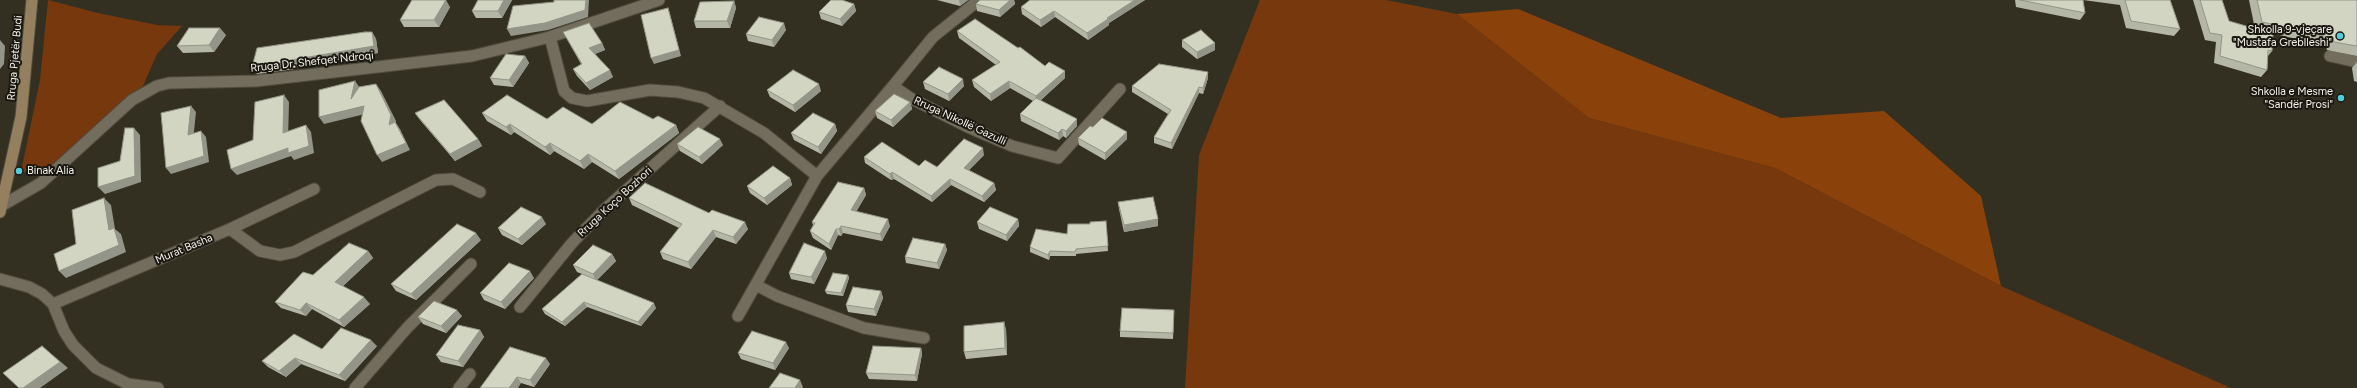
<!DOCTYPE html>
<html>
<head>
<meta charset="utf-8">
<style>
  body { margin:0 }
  canvas { display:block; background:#343021 }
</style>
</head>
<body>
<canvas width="2357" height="388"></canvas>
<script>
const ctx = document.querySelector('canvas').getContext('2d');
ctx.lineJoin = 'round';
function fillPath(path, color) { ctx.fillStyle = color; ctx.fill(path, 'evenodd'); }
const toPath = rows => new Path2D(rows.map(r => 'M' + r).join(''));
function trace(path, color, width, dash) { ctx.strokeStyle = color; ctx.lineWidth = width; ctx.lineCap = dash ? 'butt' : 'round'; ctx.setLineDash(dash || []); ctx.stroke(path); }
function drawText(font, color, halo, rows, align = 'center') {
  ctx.font = font + ' Figtree,sans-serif'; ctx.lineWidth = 4; ctx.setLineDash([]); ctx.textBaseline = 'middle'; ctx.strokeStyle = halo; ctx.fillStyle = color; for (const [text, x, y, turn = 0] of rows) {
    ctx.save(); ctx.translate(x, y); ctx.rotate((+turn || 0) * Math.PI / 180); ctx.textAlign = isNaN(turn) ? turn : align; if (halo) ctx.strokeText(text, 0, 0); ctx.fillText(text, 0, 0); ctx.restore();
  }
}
fillPath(toPath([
  [48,0,98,13,157,25,182,26,157,54,143,86,99,122,44,173,21,172,40,80],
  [1260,0,1386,0,1457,14,1589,118,1775,168,2001,286,2231,388,1185,388,1199,155]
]), '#76380c');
fillPath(toPath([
  [1518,9,1781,118,1884,111,1981,196,2001,286,1775,168,1589,118,1457,14]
]), '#8b410a');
const minor = toPath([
  [979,0,933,37,893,86,912,99,970,128,1012,146,1058,158,1120,89],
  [550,37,564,91,572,98,587,101,650,90,678,92,704,98,764,133,817,176,738,316],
  [2330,56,2357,62],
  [817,176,893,86],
  [1,206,41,183,132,100,157,86,169,83,256,81,472,56,550,37,659,0],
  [230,229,260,251,280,255,294,252,436,180,453,179,480,192],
  [0,279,29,287,42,294,53,304,64,331,73,345,96,368,128,384,158,388],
  [756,285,777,296,864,328,924,338],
  [53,304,230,229,314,189],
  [520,307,572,243,605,209,720,106],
  [355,388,407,328,471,264],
  [459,388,470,374]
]);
const secondary = toPath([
  [0,212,21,117,32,0]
]);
trace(minor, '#504c3f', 13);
trace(secondary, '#504c3f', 13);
trace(minor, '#726d5c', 11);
trace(secondary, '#94805f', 11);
fillPath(toPath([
  [478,0,512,0,502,18,476,18,472,11],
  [937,0,968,0,960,6],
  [980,0,1014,0,1015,4,1000,17,977,11,976,4],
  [1030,0,1145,0,1109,23,1109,25,1088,40,1055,17,1041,27,1022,14,1021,7],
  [2015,0,2170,0,2180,29,2174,36,2126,28,2120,5,2083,0,2085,13,2080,20,2016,7],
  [2193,0,2222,0,2229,21,2255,29,2249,0,2357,0,2357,56,2327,50,2326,46,2271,33,2272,51,2268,56,2267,70,2261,77,2214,63,2216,42,2205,40],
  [734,1,736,8,730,28,696,28,694,21],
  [854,4,856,11,842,26,821,19,819,12],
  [450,7,439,27,404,27,400,20],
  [786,30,774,47,748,41,746,34],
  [957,31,1018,48,1045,66,1065,71,1065,78,1040,101,1077,119,1077,126,1066,138,1063,136,1059,140,1021,121,1020,114,1033,101,1010,88,991,101,974,87,972,80,996,65,959,38],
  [372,32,376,39,378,53,296,67,295,69,257,74,252,67],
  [563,32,602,43,605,50,595,54,613,77,590,90,577,76,573,69,581,64],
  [226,35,214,52,183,53,177,46],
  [1182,40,1215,43,1215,50,1197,59,1182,47],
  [525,56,529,63,513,87,494,85,490,78],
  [2357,62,2357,82,2354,81,2352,68],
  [1208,72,1208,78,1203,94,1199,93,1172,149,1154,143,1154,137,1168,114,1132,92,1132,86],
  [923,82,964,86,949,101,925,89],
  [767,90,821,91,795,112,770,97],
  [910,102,912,109,893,127,877,118,875,111],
  [415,113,478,139,482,146,455,161,420,120],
  [482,113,547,119,592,124,653,119,676,125,679,133,619,179,592,162,584,169,554,151,550,155,514,132,511,135,487,121],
  [835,124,837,131,821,154,794,140,791,133],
  [1078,138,1127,139,1105,160,1079,145],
  [677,144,723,145,702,164,680,151],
  [984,155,969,170,994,183,996,190,984,202,951,185,932,202,894,179,891,180,865,163,864,157,919,166,937,167],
  [790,178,792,185,767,205,750,193,747,186],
  [864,188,866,195,856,212,890,226,882,241,843,233,841,236,838,235,831,250,813,238,810,231,813,225,812,222],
  [629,198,709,213,748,229,736,244,716,237,691,269,663,259,660,252,679,228,632,205],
  [1118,202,1158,219,1158,226,1124,232,1119,209],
  [1018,219,1019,226,1007,241,979,229,977,222],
  [1106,221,1108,251,1076,254,1076,256,1050,256,1049,260,1030,252,1030,247,1067,234,1090,224],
  [546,224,522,245,502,235,498,228],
  [481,240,416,300,396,291,391,284],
  [945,244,947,250,939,269,906,263,905,257],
  [368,251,373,258,343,286,370,304,344,327,312,309,306,316,281,308,275,302,313,275],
  [612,254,616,261,597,280,656,308,641,326,587,307,565,326,545,314,542,309,582,274,577,272,573,265],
  [827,258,814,284,791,279,789,273],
  [848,275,849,278,843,296,827,294,825,291],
  [534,278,505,309,484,300,480,293],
  [881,291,883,298,876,316,848,312,846,305],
  [462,316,446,333,423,324,418,317],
  [1174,316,1173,339,1120,337,1120,331],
  [1006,329,1007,355,966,359,964,352],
  [480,330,484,337,463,367,441,362,436,355],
  [377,346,345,381,301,364,286,377,268,367,262,361,322,349],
  [789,348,775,370,741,359,738,353],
  [921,348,922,354,917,381,869,379,866,373],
  [550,364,534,387,521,383,480,388]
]), '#b4b7a6');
fillPath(toPath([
  [446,0,450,7,439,27,434,20],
  [504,0,512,0,502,18,498,11],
  [586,0,589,0,588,17,548,30,511,36,507,29],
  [959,0,968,0,960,6],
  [1010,0,1014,0,1015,4,1000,17,999,10],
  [1135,0,1145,0,1109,23,1109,25,1088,40,1087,33,1107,18],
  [734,1,736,8,730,28,727,21],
  [854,4,856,11,842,26,840,19],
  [668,8,670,14,681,56,654,64,651,58],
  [1054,11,1055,17,1041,27,1040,20],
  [784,23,786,30,774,47,772,40],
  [220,28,226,35,214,52,209,45],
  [372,32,376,39,378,53,296,67,295,69,290,62,291,60],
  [0,40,5,46,4,64,0,69],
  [602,43,605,50,592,55,589,48],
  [1215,43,1215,50,1197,59,1197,52],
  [525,56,529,63,513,87,509,80],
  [610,70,613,77,590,90,586,83],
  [1065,71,1065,78,1037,103,1036,96],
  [1208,72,1208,78,1203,94,1203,88],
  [963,79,964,86,949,101,948,94],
  [355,81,360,88,351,99],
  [1009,81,1010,88,991,101,990,94],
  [376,84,381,91,396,121,396,123,400,129,410,150,382,162,377,155,389,125],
  [819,84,821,91,795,112,793,105],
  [1199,87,1199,93,1172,149,1171,143],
  [284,95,289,102,288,140,283,133],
  [910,102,912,109,893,127,891,120],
  [191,106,196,112,193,141,188,135],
  [364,106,369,113,324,124,319,117],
  [1077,119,1077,126,1066,138,1066,131],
  [510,124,514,132,511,135,506,127],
  [835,124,837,131,821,154,818,147],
  [306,125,311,132,314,153,294,160,291,156,237,175,231,169],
  [676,125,679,133,619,179,615,171],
  [134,128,140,135,141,182,105,194,98,187,135,176],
  [1062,129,1063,136,1059,140,1058,133],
  [201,131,206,137,209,162,171,174,166,168],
  [1127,132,1127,139,1105,160,1105,153],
  [478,139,482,146,455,161,450,154],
  [720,139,723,145,702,164,699,157],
  [550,143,554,151,550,155,545,147],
  [983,148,984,155,965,174,964,168],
  [588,154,592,162,584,169,580,161],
  [892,172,894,179,891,180,890,174],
  [790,178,792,185,767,205,764,198],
  [950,179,951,185,932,202,931,196],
  [994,183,996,190,984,202,982,196],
  [864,188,866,195,853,217,851,210],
  [104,198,111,205,115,229,121,234,126,252,66,278,59,271,109,230],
  [542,217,546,224,522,245,518,239],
  [888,219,890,226,882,241,880,234],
  [1018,219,1019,226,1007,241,1006,235],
  [1158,219,1158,226,1124,232,1124,225],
  [745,222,748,229,736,244,733,237],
  [841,226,843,233,841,236,839,229],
  [836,229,838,235,831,250,829,244],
  [713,230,716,237,691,269,688,262],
  [476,233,481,240,416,300,411,294],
  [945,244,947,250,939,269,937,263],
  [368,251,373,258,341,288,335,282],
  [825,251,827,258,814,284,811,277],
  [1050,251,1050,256,1049,260,1048,255],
  [612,254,616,261,596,281,593,274],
  [530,271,534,278,505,309,501,302],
  [848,275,849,278,843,296,841,293],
  [881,291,883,298,876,316,874,309],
  [364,297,370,304,344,327,339,320],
  [584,302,587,307,565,326,562,322],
  [306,303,312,309,306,316,300,310],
  [654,303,656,308,641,326,638,322],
  [457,310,462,316,446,333,441,326],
  [1004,322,1006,329,1007,355,1005,348],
  [480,330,484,337,463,367,458,361],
  [371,340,377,346,345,381,339,375],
  [786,342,789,348,775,370,773,363],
  [42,346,68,368,40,388,23,388],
  [921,348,922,354,917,381,915,375],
  [295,358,301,364,286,377,279,371],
  [546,358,550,364,534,387,530,380],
  [517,377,521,383,518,388,509,388],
  [800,380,803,387,802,388,795,388]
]), '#929587');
const building = toPath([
  [412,0,446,0,434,20,400,20,412,0],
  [478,0,504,0,498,11,472,11,478,0],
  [554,0,586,0,585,10,545,23,507,29,513,6,554,2,554,0],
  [831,0,842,0,854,4,840,19,819,12,831,0],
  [980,0,1010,0,999,10,976,4,980,0],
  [1030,0,1135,0,1107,18,1108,19,1087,33,1054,11,1040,20,1021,7,1030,0],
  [2020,0,2083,0,2085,13,2020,0],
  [2125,0,2170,0,2180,29,2131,21,2125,0],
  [2200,0,2222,0,2229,21,2273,34,2272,51,2268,50,2267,70,2220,56,2222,35,2210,33,2200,0],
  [2257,0,2357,0,2357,46,2334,42,2333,38,2262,22,2257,0],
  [734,1,727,21,694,21,700,2,734,1],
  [668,8,679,50,651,58,641,15,668,8],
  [759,17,784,23,772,40,746,34,759,17],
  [975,19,1018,48,1020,47,1045,66,1049,62,1065,71,1036,96,1009,81,990,94,972,80,1000,62,957,31,975,19],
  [589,23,602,43,589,48,610,70,586,83,573,69,582,64,563,32,589,23],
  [189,28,220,28,209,45,177,46,189,28],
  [1201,30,1215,43,1197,52,1182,40,1201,30],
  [365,32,372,32,374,46,291,60,290,62,252,67,257,48,365,32],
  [506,54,525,56,509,80,490,78,506,54],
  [1159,64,1208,72,1203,88,1199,87,1171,143,1154,137,1171,110,1132,86,1159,64],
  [939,67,963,79,948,94,923,82,939,67],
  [793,70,819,84,793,105,767,90,793,70],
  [355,81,351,99,359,87,376,84,391,115,389,125,395,122,406,143,377,155,361,121,364,106,319,117,319,90,355,81],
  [894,94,910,102,891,120,875,111,894,94],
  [284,95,283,133,306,125,309,146,288,153,288,148,231,169,227,150,253,140,255,102,284,95],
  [507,95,547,119,563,107,592,124,620,102,653,119,658,116,676,125,615,171,588,154,580,161,550,143,545,147,510,124,506,127,482,113,507,95],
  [1036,98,1077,119,1066,131,1062,129,1058,133,1020,114,1036,98],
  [444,100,478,139,450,154,415,113,444,100],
  [191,106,188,135,201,131,204,156,166,168,161,113,191,106],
  [813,113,835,124,818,147,791,133,813,113],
  [1102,118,1127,132,1105,153,1078,138,1090,126,1093,127,1102,118],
  [698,127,720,139,699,157,677,144,698,127],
  [125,128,134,128,135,176,98,187,98,168,120,161,125,128],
  [964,139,983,148,964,168,994,183,982,196,950,179,931,196,892,172,890,174,864,157,882,142,919,166,925,160,937,167,964,139],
  [773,166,790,178,764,198,747,186,773,166],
  [838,182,864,188,851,210,888,219,880,234,841,226,839,229,836,229,829,244,810,231,815,223,812,222,838,182],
  [645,183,709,213,712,210,745,222,733,237,713,230,688,262,660,252,682,224,629,198,645,183],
  [1153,197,1158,219,1124,225,1118,202,1153,197],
  [104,198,109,230,114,228,119,245,59,271,54,254,76,244,72,210,104,198],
  [521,207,542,217,518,239,498,228,521,207],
  [990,207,1018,219,1006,235,977,222,990,207],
  [1106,221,1108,246,1076,249,1075,252,1050,251,1048,255,1030,247,1036,229,1067,234,1068,224,1090,224,1090,222,1106,221],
  [457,224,476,233,411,294,391,284,457,224],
  [913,238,945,244,937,263,905,257,913,238],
  [349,243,368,251,335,282,364,297,339,320,306,303,300,310,275,302,303,272,313,275,349,243],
  [804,243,825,251,811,277,789,273,804,243],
  [593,245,612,254,593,274,573,265,593,245],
  [509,263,530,271,501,302,480,293,509,263],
  [833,273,848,275,841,293,825,291,833,273],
  [582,274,654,303,638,322,584,302,562,322,542,309,582,274],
  [853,287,881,291,874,309,846,305,853,287],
  [434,301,457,310,441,326,418,317,434,301],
  [1122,308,1174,310,1173,333,1120,331,1122,308],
  [1004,322,1005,348,964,352,964,326,1004,322],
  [458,325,480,330,458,361,436,355,458,325],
  [341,328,371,340,339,375,295,358,279,371,262,361,294,334,322,349,341,328],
  [752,331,786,342,773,363,738,353,752,331],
  [42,346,60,362,23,388,19,388,3,373,42,346],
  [873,346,921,348,915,375,866,373,873,346],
  [510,347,546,358,530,380,517,377,509,388,480,388,510,347],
  [780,373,800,380,795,388,769,388,780,373]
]);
fillPath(building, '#d1d5c1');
trace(building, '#929587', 1);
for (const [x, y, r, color] of [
  [2340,36,4,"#52cbd8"],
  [2341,98,4,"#52cbd8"],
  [19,171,4,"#52cbd8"]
]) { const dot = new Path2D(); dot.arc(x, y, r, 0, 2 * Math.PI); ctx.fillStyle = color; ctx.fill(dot); trace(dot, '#1a1811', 1.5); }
drawText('11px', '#f3f1e7', '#1a1811', [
  ["Shkolla 9-vjeçare",2332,30],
  ["\"Mustafa Greblleshi\"",2332,43],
  ["Shkolla e Mesme",2333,92],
  ["\"Sandër Prosi\"",2333,105],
  ["Binak Alia",27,171,"left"]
], 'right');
drawText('11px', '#f3f1e7', '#1a1811', [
  ["Rruga Pjetër Budi",15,58,-85],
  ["Rruga Dr. Shefqet Ndroqi",312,62,-6],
  ["Rruga Nikollë Gazulli",960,121,25],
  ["Rruga Koço Bozhori",615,202,-43],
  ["Murat Basha",184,249,-23]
]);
</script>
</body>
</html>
